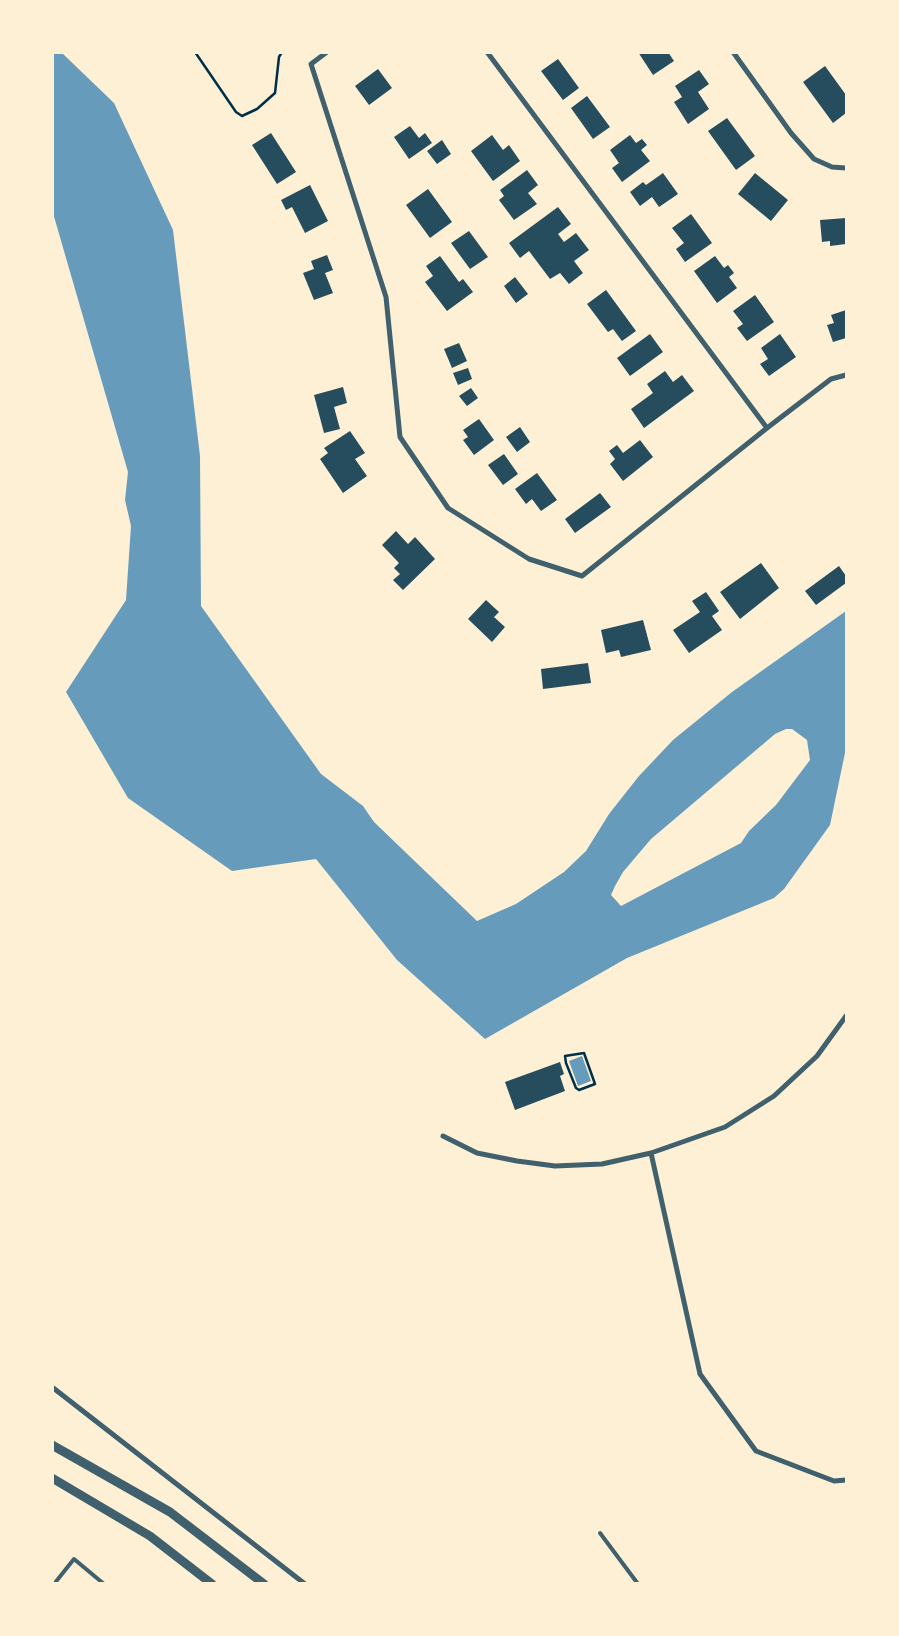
<!DOCTYPE html>
<html>
<head>
<meta charset="utf-8">
<style>
  body { margin:0 }
  #map { position:relative; width:899px; height:1636px; overflow:hidden; background:#fdf0d5; font-family:Georgia,serif }
  canvas { display:block }
  .frame { position:absolute; inset:0; border:54px solid #fdf0d5; pointer-events:none }
</style>
</head>
<body>
<div id="map">
<canvas width="899" height="1636"></canvas>
<div class="frame"></div>
</div>
<script>
const ctx = document.querySelector('canvas').getContext('2d');
ctx.lineJoin = 'round';
function fillPath(path, color) { ctx.fillStyle = color; ctx.fill(path, 'evenodd'); }
const toPath = rows => new Path2D(rows.map(r => 'M' + r).join(''));
function trace(path, color, width, dash) { ctx.strokeStyle = color; ctx.lineWidth = width; ctx.lineCap = dash ? 'butt' : 'round'; ctx.setLineDash(dash || []); ctx.stroke(path); }
fillPath(toPath([
  [53,52,62,53,114,103,173,230,200,456,201,606,321,774,363,806,374,822,477,921,516,904,564,872,586,851,609,814,639,776,673,740,732,692,846,611,846,748,830,825,784,889,774,898,627,958,485,1039,397,960,316,859,232,871,128,798,66,692,126,600,131,526,125,500,128,472,53,213],
  [786,729,792,729,807,740,810,760,776,805,749,831,741,843,621,906,611,895,615,886,623,872,651,839,775,734],
  [582,1056,591,1081,578,1086,569,1061]
]), '#669bbc');
fillPath(toPath([
  [638,52,668,52,674,61,653,75],
  [558,59,579,88,563,100,541,71],
  [825,66,846,95,846,113,833,123,803,82],
  [378,69,392,88,369,105,355,86],
  [699,70,709,84,698,92,709,109,688,124,674,102,682,97,675,86],
  [587,96,610,127,593,139,571,108],
  [727,118,755,156,736,170,708,131],
  [410,126,419,138,425,133,432,143,409,159,394,137],
  [271,133,296,172,277,184,252,145],
  [492,135,503,150,509,145,520,161,493,181,471,151],
  [630,135,636,143,642,139,647,145,641,150,650,161,622,182,612,168,619,163,610,150],
  [442,140,451,154,437,164,427,151],
  [527,170,538,185,528,193,537,204,514,220,499,200,504,196,500,190],
  [663,173,678,194,659,207,652,197,640,206,630,192,643,182,646,185],
  [755,173,788,200,771,221,738,194],
  [310,185,328,221,305,233,292,207,286,210,281,200],
  [428,189,452,222,430,238,406,205],
  [558,207,571,224,558,234,564,242,576,233,589,250,574,261,583,273,569,284,560,273,550,279,529,251,520,258,509,243],
  [691,214,712,243,685,262,676,249,684,243,672,228],
  [846,218,846,244,830,246,830,241,822,242,820,220],
  [469,231,488,257,470,269,451,243],
  [327,255,333,270,325,273,333,293,314,300,303,273,314,269,311,261],
  [440,256,459,282,463,279,473,292,447,311,425,282,433,276,426,266],
  [715,256,724,268,728,265,734,273,729,277,737,288,717,303,694,271],
  [515,277,528,294,516,303,504,286],
  [606,290,636,331,622,341,613,329,608,332,587,304],
  [755,295,774,322,747,341,737,328,743,324,733,311],
  [846,310,846,338,833,342,827,325,834,323,831,315],
  [650,334,663,352,630,376,617,358],
  [780,334,796,357,769,376,760,364,768,359,761,348],
  [459,343,467,361,452,368,444,349],
  [468,368,472,379,458,385,453,373],
  [665,371,673,382,682,375,694,391,644,428,631,409,653,393,647,384],
  [343,387,347,403,334,407,340,429,324,433,314,395],
  [471,388,478,398,467,406,459,396],
  [479,419,494,440,474,455,463,440,468,437,463,430],
  [520,427,530,442,517,452,506,437],
  [350,431,365,453,355,459,367,476,343,493,320,459,328,453,324,448],
  [640,440,653,457,623,481,610,464,615,459,609,451,617,445,623,453],
  [504,454,518,474,503,485,488,465],
  [537,473,557,500,541,511,532,499,526,504,515,489],
  [600,493,611,507,575,533,565,519],
  [396,531,408,544,415,537,435,559,403,590,393,580,400,574,394,568,399,563,382,545],
  [761,563,779,588,740,619,720,592],
  [839,566,846,576,846,583,816,605,805,591],
  [706,592,719,611,712,616,722,630,689,653,673,630,700,612,692,601],
  [486,600,499,612,494,617,505,627,492,642,468,619],
  [643,620,651,650,621,657,619,650,606,653,601,630],
  [588,663,591,683,543,689,541,669],
  [560,1062,564,1074,560,1076,565,1091,515,1110,505,1082]
]), '#264d5e');
trace(toPath([
  [195,52,236,112,242,116,257,109,275,93,279,57,282,52],
  [584,1053,595,1084,579,1090,576,1088,566,1063,565,1056,584,1053]
]), '#003049', 2.5);
trace(toPath([
  [600,1533,638,1584],
  [54,1584,74,1559,104,1584]
]), '#3f606c', 4);
trace(toPath([
  [327,52,311,64,386,297,400,437,448,508,529,559,582,576,767,428,831,379,846,375],
  [487,52,767,428],
  [733,52,791,133,814,159,832,167,846,168],
  [443,1136,477,1153,517,1161,555,1166,602,1164,651,1153,725,1127,774,1096,817,1056,846,1016],
  [651,1153,700,1374,756,1451,834,1481,846,1480],
  [52,1387,305,1584]
]), '#3f606c', 5);
trace(toPath([
  [52,1445,170,1512,264,1584],
  [52,1478,150,1536,212,1584]
]), '#3f606c', 9);
</script>
</body>
</html>
